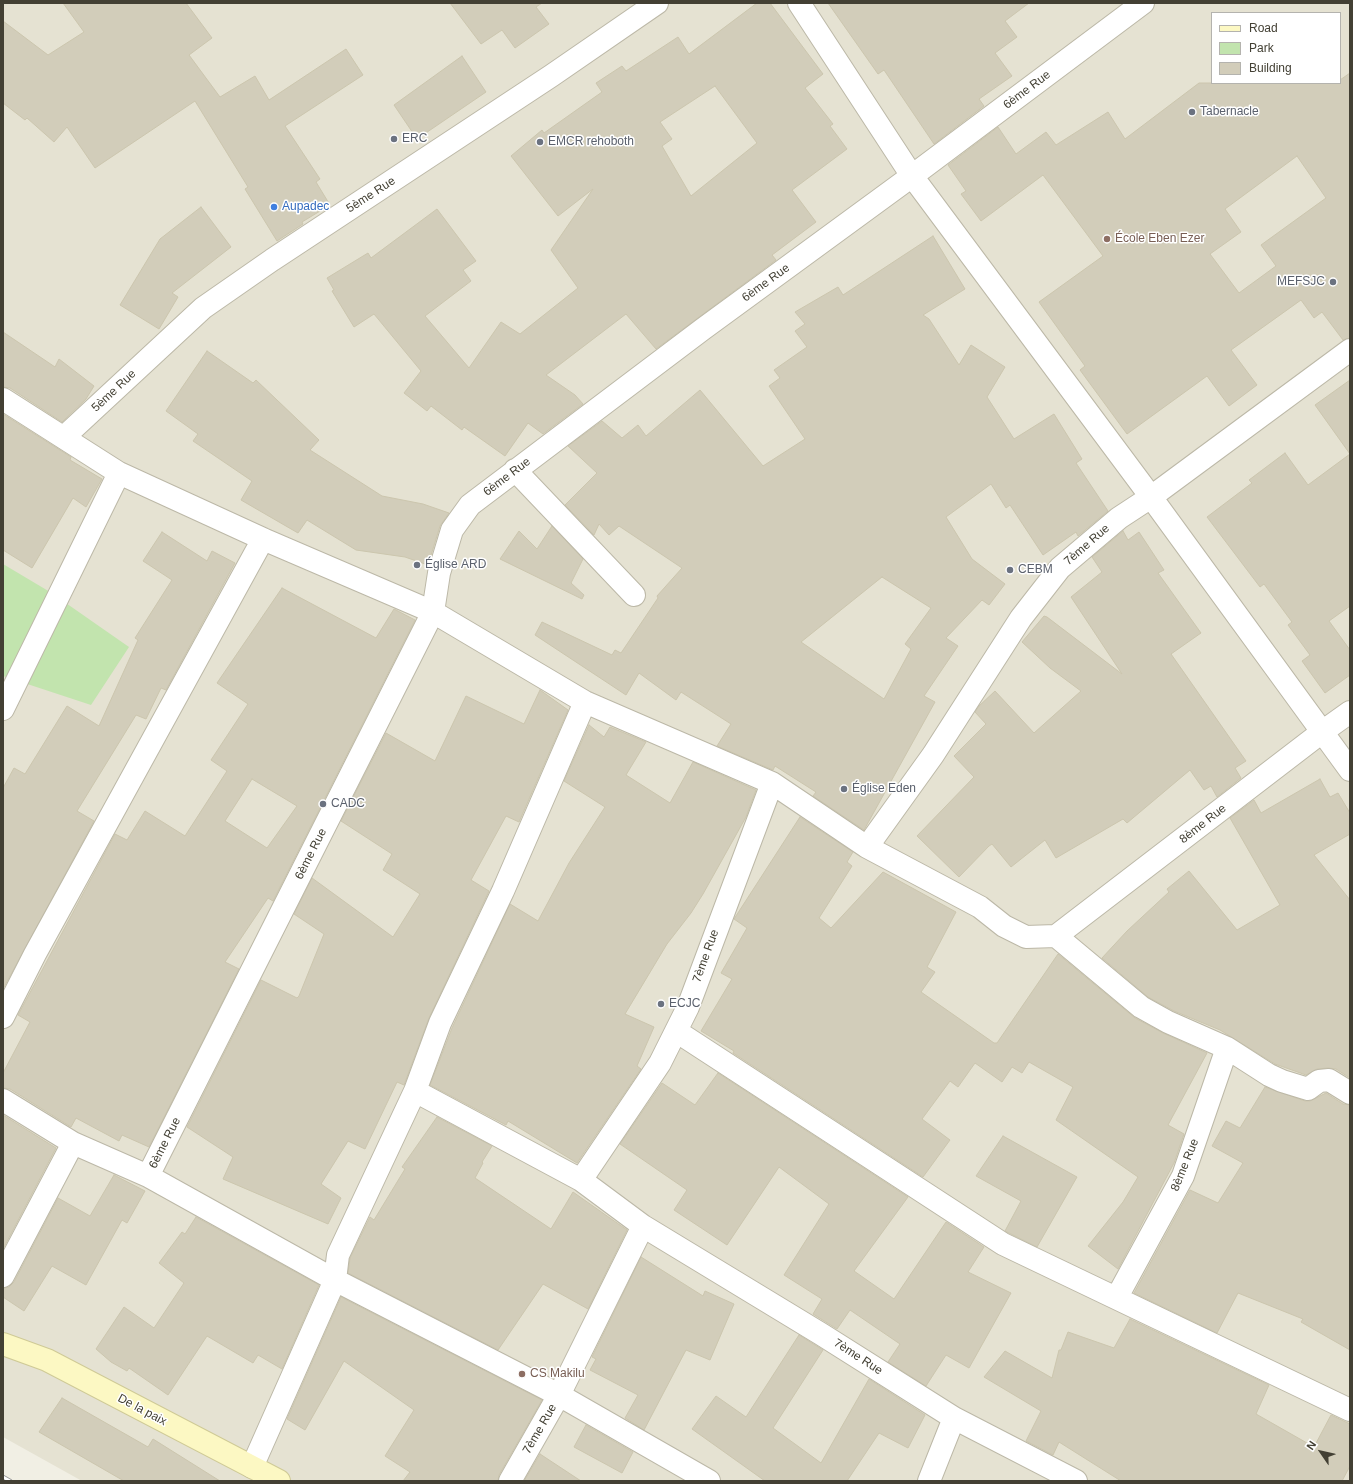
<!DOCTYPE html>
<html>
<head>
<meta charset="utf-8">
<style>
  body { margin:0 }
  #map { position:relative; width:1353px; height:1484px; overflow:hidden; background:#f1efe4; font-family:Arial,sans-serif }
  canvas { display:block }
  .frame { position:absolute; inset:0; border:4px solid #434034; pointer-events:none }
  .legend { position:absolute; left:1211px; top:12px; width:130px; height:72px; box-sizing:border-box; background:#fff; border:1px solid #b4b3ae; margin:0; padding:5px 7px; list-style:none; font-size:12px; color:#434034 }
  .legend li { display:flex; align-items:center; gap:8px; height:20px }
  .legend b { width:20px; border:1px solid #b4b3ae }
  .north { position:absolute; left:1301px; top:1432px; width:40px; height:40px; -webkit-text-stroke:3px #fff; paint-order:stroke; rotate:304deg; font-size:11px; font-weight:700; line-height:16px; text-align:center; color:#434034 }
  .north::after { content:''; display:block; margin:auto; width:14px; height:18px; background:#434034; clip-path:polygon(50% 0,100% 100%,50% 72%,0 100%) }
</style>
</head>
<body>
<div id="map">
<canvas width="1353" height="1484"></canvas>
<div class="frame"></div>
<ul class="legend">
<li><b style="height:5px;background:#fcf8c3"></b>Road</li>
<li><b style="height:11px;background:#c2e4ae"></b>Park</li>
<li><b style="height:11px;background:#d2cdba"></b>Building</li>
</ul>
<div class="north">N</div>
</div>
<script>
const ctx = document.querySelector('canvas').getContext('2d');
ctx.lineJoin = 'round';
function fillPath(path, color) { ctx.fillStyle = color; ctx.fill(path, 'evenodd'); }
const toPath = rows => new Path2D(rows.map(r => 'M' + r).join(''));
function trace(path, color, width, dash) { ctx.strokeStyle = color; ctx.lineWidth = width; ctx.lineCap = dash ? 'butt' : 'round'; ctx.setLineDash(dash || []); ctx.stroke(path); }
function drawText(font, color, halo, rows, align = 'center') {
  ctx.font = font + ' Arial,sans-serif'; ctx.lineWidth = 3; ctx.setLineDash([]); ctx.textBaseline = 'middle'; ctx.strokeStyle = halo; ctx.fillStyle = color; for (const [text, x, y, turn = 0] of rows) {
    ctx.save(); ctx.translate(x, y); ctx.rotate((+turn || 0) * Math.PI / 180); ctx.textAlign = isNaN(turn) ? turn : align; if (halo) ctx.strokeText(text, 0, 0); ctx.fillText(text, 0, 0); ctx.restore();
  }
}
fillPath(toPath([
  [3,3,1350,3,1350,1481,82,1481,3,1437],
  [1212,13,1340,13,1340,83,1212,83]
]), '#e5e2d2');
fillPath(toPath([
  [3,564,50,592,129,647,91,705,3,676]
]), '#c2e4ae');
const building = toPath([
  [63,3,186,3,212,38,189,55,220,97,255,76,269,100,346,49,363,75,285,126,320,179,316,182,330,205,302,222,303,224,277,241,245,189,248,187,195,101,95,168,67,127,54,142,27,118,25,120,3,103,3,21,48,55,84,32,63,3],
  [450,3,542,3,536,7,549,24,515,48,502,30,481,44,450,3],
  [757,3,770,3,823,74,805,88,833,124,830,126,847,149,792,190,816,222,772,255,776,260,656,349,626,314,546,375,575,395,583,404,543,434,528,423,505,456,464,427,462,430,431,406,427,411,404,393,421,371,374,314,354,327,332,291,334,290,327,278,368,253,371,258,437,209,476,261,463,270,471,281,425,316,469,368,501,322,520,334,578,288,551,250,593,189,558,216,511,156,542,130,544,133,602,92,596,83,622,66,626,71,678,37,689,54,757,3],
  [715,86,757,143,691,196,662,146,672,139,660,122,715,86],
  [828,3,1029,3,1005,21,1017,37,995,53,1012,76,979,99,984,106,934,144,884,70,878,74,828,3],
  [462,56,486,92,417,139,394,105,462,56],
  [1350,73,1350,338,1343,340,1322,312,1314,318,1301,300,1231,350,1257,385,1229,406,1207,376,1127,434,1080,370,1085,366,1039,302,1103,256,1043,175,981,221,961,194,966,191,948,165,998,127,1016,154,1046,132,1056,145,1108,112,1125,139,1199,83,1340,83,1340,80,1350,73],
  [1297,156,1326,198,1261,245,1276,266,1239,293,1210,254,1241,232,1225,209,1297,156],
  [201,207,231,247,172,293,178,297,159,329,120,305,160,239,201,207],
  [933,236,965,289,923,315,929,319,959,365,971,345,1005,367,987,397,1014,439,1054,414,1082,459,1076,463,1108,511,1078,536,1076,532,1043,555,1010,505,1006,508,991,484,946,517,972,559,1005,584,989,605,982,600,946,638,958,646,924,696,935,702,864,830,813,796,816,792,775,766,773,770,717,746,731,724,681,692,676,700,639,673,626,695,535,635,542,622,612,655,615,650,621,653,658,598,657,596,682,568,619,526,609,535,599,524,594,535,565,505,597,473,568,446,602,421,622,438,638,425,646,436,700,390,763,466,805,439,769,386,780,378,774,370,807,347,795,331,805,324,795,312,838,287,843,295,933,236],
  [882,577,931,608,905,644,911,649,884,699,801,642,882,577],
  [3,332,55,367,59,359,94,386,86,399,62,422,10,388,3,387,3,332],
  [207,351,253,383,256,380,319,440,310,450,382,496,423,504,449,513,440,526,428,565,405,557,356,550,307,520,298,533,241,500,252,481,193,441,198,434,166,411,207,351],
  [1350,380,1350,454,1315,405,1350,380],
  [3,414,71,457,70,460,102,479,86,507,73,498,32,568,3,550,3,414],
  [1285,453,1308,485,1350,454,1350,606,1329,621,1350,650,1350,675,1325,693,1302,661,1310,655,1288,625,1292,622,1264,584,1260,587,1207,517,1252,483,1249,480,1285,453],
  [552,526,583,559,571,583,584,595,582,599,500,559,519,531,537,549,552,526],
  [1123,531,1128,540,1139,532,1164,570,1158,573,1201,633,1171,654,1246,761,1235,768,1241,778,1217,797,1211,786,1204,790,1190,770,1127,823,1123,819,1056,858,1045,840,1011,867,992,844,989,846,959,877,917,836,974,777,954,756,986,724,975,712,979,706,995,691,1034,733,1081,691,1050,668,1022,642,1044,616,1047,617,1122,674,1071,597,1102,572,1092,557,1123,531],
  [162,532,207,561,212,551,235,563,166,690,161,688,146,719,136,715,77,811,94,821,3,989,3,788,14,768,25,774,67,706,99,726,138,640,135,638,172,580,143,561,162,532],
  [282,588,376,638,394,609,415,620,273,901,268,898,225,962,239,969,149,1147,122,1135,119,1141,76,1118,71,1127,10,1089,3,1088,3,1073,30,1022,18,1015,115,834,127,840,145,811,185,836,227,771,211,760,248,704,217,683,282,588],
  [252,779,297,806,267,848,225,821,252,779],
  [540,690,568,710,519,822,506,816,471,880,489,891,429,1018,404,1085,397,1082,365,1149,348,1141,321,1184,341,1198,328,1224,223,1179,233,1157,187,1127,261,980,297,998,299,996,324,934,294,914,312,878,393,937,420,894,383,870,392,854,341,821,386,733,435,761,466,696,524,724,540,690],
  [589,725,604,737,610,727,646,742,626,775,670,803,693,762,756,790,746,817,703,894,691,913,667,944,625,1014,654,1027,637,1066,641,1069,577,1163,508,1121,506,1125,430,1085,452,1028,510,904,538,921,569,863,605,807,564,781,589,725],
  [1320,779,1330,797,1338,793,1350,813,1350,834,1314,855,1350,900,1350,1078,1336,1069,1328,1068,1317,1069,1306,1075,1275,1064,1220,1030,1174,1011,1148,997,1102,958,1127,931,1169,892,1167,889,1189,871,1237,930,1280,905,1230,818,1254,800,1261,813,1320,779],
  [800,817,853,852,847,862,852,866,819,918,831,928,883,872,956,912,927,967,935,972,921,992,994,1043,997,1043,1058,954,1135,1018,1163,1033,1207,1053,1168,1125,1184,1134,1174,1163,1118,1269,1088,1246,1123,1202,1138,1177,1056,1120,1073,1087,1029,1062,1022,1073,1012,1067,1002,1082,975,1063,958,1087,950,1081,922,1119,950,1140,923,1177,733,1053,734,1051,701,1031,732,979,721,973,747,928,734,919,800,817],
  [718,1073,908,1197,854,1271,894,1299,946,1222,984,1247,968,1272,1011,1293,969,1368,946,1355,926,1386,888,1362,900,1344,850,1310,837,1329,813,1314,822,1299,784,1275,829,1204,779,1167,727,1245,674,1210,687,1190,620,1144,662,1083,695,1105,718,1073],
  [1265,1087,1305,1101,1310,1101,1326,1093,1343,1104,1350,1105,1350,1350,1301,1322,1303,1319,1238,1293,1217,1333,1134,1293,1190,1190,1218,1203,1243,1163,1212,1146,1226,1121,1240,1128,1265,1087],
  [3,1115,56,1148,3,1249,3,1115],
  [437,1117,492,1146,482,1162,483,1163,475,1178,551,1229,573,1192,627,1230,588,1309,543,1284,498,1350,348,1273,350,1258,370,1217,374,1220,405,1169,402,1167,437,1117],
  [1003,1136,1077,1177,1037,1247,1005,1231,1021,1201,976,1176,1003,1136],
  [114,1175,145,1191,127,1223,122,1220,86,1285,52,1266,24,1311,3,1297,3,1288,9,1287,14,1282,58,1198,90,1216,114,1175],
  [196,1217,319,1285,282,1369,258,1355,253,1363,207,1336,168,1395,129,1368,127,1371,111,1362,96,1349,124,1307,154,1328,184,1283,159,1263,182,1232,185,1234,196,1217],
  [641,1257,703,1296,705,1291,734,1304,710,1360,686,1350,644,1430,625,1418,638,1395,590,1370,596,1359,592,1357,641,1257],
  [341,1297,542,1400,499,1475,498,1481,403,1481,410,1472,385,1456,414,1410,344,1361,305,1430,287,1419,341,1297],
  [1130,1319,1269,1385,1256,1414,1314,1447,1331,1415,1350,1424,1350,1466,1342,1481,1121,1481,1059,1442,1053,1455,1026,1441,1041,1411,984,1377,1005,1351,1052,1378,1059,1350,1061,1350,1068,1332,1114,1348,1130,1319],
  [799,1335,823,1350,773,1428,821,1463,869,1379,925,1415,908,1448,879,1433,847,1481,765,1481,692,1429,716,1396,746,1417,799,1335],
  [62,1398,148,1447,153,1439,220,1481,124,1481,39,1432,62,1398],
  [586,1425,633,1452,622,1473,574,1447,586,1425],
  [540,1454,581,1481,524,1481,540,1454]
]);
fillPath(building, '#d2cdba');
trace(building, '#ccc6ae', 1);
const street = toPath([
  [799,3,912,176,1151,497,1350,770],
  [3,399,119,473,263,539,433,612,585,702,772,783,867,847,980,907,1004,926,1026,937,1056,936,1141,1007,1168,1022,1227,1048,1269,1075,1282,1081,1308,1089,1319,1081,1329,1080,1350,1093],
  [64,437,203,308,272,260,551,76,657,3],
  [515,470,634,595],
  [3,709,119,473],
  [867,847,933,755,1021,618,1060,568,1119,518,1151,497,1350,350],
  [1056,936,1322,732,1350,712],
  [3,1017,35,954,263,539],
  [676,1031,1003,1244,1350,1410],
  [415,1091,581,1180,643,1226,821,1334,954,1418,1076,1481],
  [3,1100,73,1143,148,1176,335,1280,559,1395,709,1481],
  [148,1176,433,612,439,573,452,530,470,505,703,329,912,176,1143,3],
  [581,1180,660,1063,688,1007,772,783],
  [3,1276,73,1143],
  [1117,1297,1183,1176,1227,1048],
  [252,1467,335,1280,338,1255,415,1091,440,1023,503,891,585,702],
  [510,1481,559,1395,643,1226],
  [929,1481,954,1418]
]);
const secondary = toPath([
  [3,1344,47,1360,279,1481]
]);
trace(street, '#bcb8a7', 24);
trace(secondary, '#cfca96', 24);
trace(street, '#fff', 22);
trace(secondary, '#fcf8c3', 22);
const rail = toPath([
  [3,1477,10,1481]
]);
trace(rail, '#949494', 4.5);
trace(rail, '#fff', 3, [9]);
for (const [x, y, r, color] of [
  [1192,112,4,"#6b7280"],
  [394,139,4,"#6b7280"],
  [540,142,4,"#6b7280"],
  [274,207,4,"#3f7fe0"],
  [1107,239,4,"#8d6e63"],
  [1333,282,4,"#6b7280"],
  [417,565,4,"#6b7280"],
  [1010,570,4,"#6b7280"],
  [844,789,4,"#6b7280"],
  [323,804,4,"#6b7280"],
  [661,1004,4,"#6b7280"],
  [522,1374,4,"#8d6e63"]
]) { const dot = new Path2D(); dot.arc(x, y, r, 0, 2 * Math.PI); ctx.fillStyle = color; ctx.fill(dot); trace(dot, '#fff', 1.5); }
drawText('12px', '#434034', '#fff', [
  ["6ème Rue",1027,90,-37],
  ["5ème Rue",371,195,-33],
  ["6ème Rue",766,283,-36],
  ["5ème Rue",114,391,-43],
  ["6ème Rue",507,477,-37],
  ["7ème Rue",1087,545,-41],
  ["8ème Rue",1203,824,-38],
  ["6ème Rue",311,854,-63],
  ["7ème Rue",706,956,-70],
  ["6ème Rue",165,1143,-63],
  ["8ème Rue",1185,1165,-68],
  ["7ème Rue",858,1357,33],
  ["De la paix",142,1410,28],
  ["7ème Rue",540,1429,-60]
]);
drawText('12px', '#5b616d', '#fff', [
  ["Tabernacle",1200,112],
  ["ERC",402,139],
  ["EMCR rehoboth",548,142],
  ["MEFSJC",1325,282,"right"],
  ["Église ARD",425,565],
  ["CEBM",1018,570],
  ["Église Eden",852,789],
  ["CADC",331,804],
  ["ECJC",669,1004]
], 'left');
drawText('12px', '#366cbe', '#fff', [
  ["Aupadec",282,207]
], 'left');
drawText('12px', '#785e54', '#fff', [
  ["École Eben Ezer",1115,239],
  ["CS Makilu",530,1374]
], 'left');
</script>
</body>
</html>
